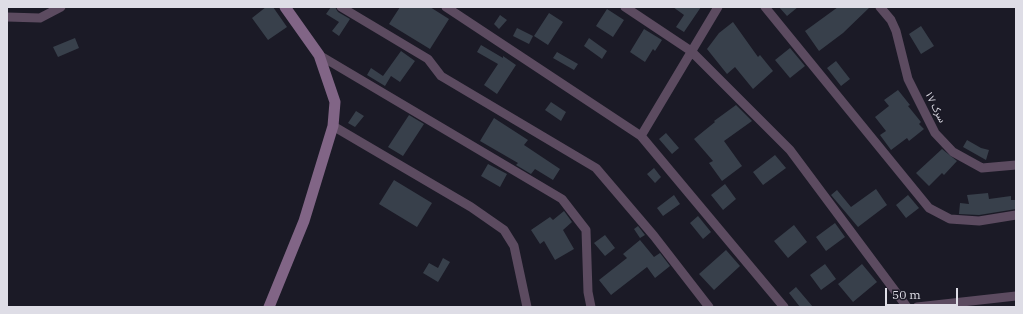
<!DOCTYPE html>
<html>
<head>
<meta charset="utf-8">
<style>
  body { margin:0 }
  #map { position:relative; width:1023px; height:314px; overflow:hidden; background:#1b1a26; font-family:"IBM Plex Serif",serif }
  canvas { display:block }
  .frame { position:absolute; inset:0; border:8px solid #dedde6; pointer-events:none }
  .scale { position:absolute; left:885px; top:288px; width:73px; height:18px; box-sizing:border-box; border:2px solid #dedde6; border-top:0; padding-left:5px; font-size:12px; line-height:14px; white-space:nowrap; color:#dedde6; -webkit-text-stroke:3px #1b1a26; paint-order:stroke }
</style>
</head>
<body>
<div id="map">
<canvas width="1023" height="314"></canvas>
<div class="frame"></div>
<div class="scale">50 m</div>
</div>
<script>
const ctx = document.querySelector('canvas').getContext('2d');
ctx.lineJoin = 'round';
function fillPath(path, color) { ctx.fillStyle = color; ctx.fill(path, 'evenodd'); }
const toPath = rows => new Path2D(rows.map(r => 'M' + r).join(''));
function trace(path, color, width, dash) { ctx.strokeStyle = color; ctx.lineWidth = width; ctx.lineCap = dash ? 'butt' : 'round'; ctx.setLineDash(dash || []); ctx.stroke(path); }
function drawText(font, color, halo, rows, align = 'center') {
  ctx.font = font + ' "IBM Plex Serif","Noto Sans Arabic",serif'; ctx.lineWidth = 3; ctx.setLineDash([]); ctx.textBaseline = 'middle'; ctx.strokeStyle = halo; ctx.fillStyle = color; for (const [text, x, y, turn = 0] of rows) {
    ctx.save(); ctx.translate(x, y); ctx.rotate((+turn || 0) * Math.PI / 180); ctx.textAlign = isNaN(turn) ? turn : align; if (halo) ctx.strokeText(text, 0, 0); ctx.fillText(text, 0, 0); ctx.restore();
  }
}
fillPath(toPath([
  [266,7,273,7,287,27,268,40,252,18],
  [331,7,335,7,338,12,350,19,339,36,332,31,339,22,326,14],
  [400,7,430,7,449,19,430,49,389,24],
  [673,7,701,7,684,32,676,27,684,15],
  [779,7,798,7,787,16],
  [838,7,870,7,843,33,819,51,805,31],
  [607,9,624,20,613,37,596,26],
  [549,13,563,22,548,45,534,36],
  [500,15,507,20,499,29,494,24],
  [733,22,758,57,760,55,773,71,753,89,735,67,727,74,707,49,719,33],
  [921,26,934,46,921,54,909,34],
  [517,28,533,36,529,44,513,36],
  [644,29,662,40,655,51,653,49,645,62,630,52],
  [75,38,79,48,58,57,53,47],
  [589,38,607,51,602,59,584,46],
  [481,45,503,58,503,56,516,65,497,94,484,85,498,64,477,52],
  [790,48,805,66,790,78,775,60],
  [401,51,415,61,400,82,391,76,385,86,367,75,371,68,383,76],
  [557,52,578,64,574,70,553,58],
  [836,61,850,79,841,86,827,68],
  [898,90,910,105,908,106,921,122,919,124,924,129,909,141,907,138,891,150,880,135,886,131,875,117,889,106,884,100],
  [551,102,566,112,561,121,545,110],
  [736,105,752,121,724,141,742,166,722,181,709,163,713,161,694,139,715,122,714,121],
  [356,111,364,116,355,127,348,123],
  [409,115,424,124,403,156,388,147],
  [494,118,528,140,524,145,560,169,553,180,535,169,531,174,516,165,518,163,480,141],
  [666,133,679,148,672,154,659,139],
  [967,140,981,148,989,150,986,160,963,147],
  [942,149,957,161,944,175,942,173,929,186,916,173],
  [775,155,786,168,763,185,753,172],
  [488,164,507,174,500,187,481,176],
  [654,168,661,177,655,183,647,174],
  [394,180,432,203,417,227,379,204],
  [725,184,736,199,723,210,711,195],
  [876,189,887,205,858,227,831,195,837,190,851,207],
  [988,193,989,199,1011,196,1011,200,1016,200,1016,209,979,215,959,214,960,203,969,204,967,195],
  [674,195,680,204,663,216,657,208],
  [908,195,919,208,906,218,896,205],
  [564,211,572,222,563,230,574,249,555,260,544,241,540,244,531,230,550,217,553,220],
  [698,216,711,232,703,239,690,223],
  [835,223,845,237,826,251,816,237],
  [794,225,807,242,788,258,774,241],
  [638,226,645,235,640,238,634,229],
  [605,235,615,248,605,256,594,243],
  [640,240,654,257,660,253,670,266,655,278,647,267,611,295,599,280,627,258,623,254],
  [726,250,740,266,714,290,699,274],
  [443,258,450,262,438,282,423,273,429,263,438,268],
  [825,264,836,279,821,290,810,275],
  [862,264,877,282,853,302,838,284],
  [796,287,813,307,800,307,789,293]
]), '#38404b');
trace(toPath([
  [341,7,428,59,441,76,596,168,654,236,709,307],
  [446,7,641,136,784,307],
  [625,7,691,51,790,150,907,307],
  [765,7,929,208,950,219,979,221,1016,215],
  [880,7,891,20,896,31,908,79,935,133,953,152,982,168,1016,165],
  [7,17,40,18,61,7],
  [319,55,562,199,586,230,588,292,591,307],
  [333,126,471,207,504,230,514,246,527,307],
  [641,136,718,7],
  [917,307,1016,296]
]), '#5c4b60', 9);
trace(toPath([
  [269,307,304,221,333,126,335,102,319,55,285,7]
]), '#816586', 11);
drawText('10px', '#dedde6', '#1b1a26', [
  ["سرک ۱۷",935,107,63]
]);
</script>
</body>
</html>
